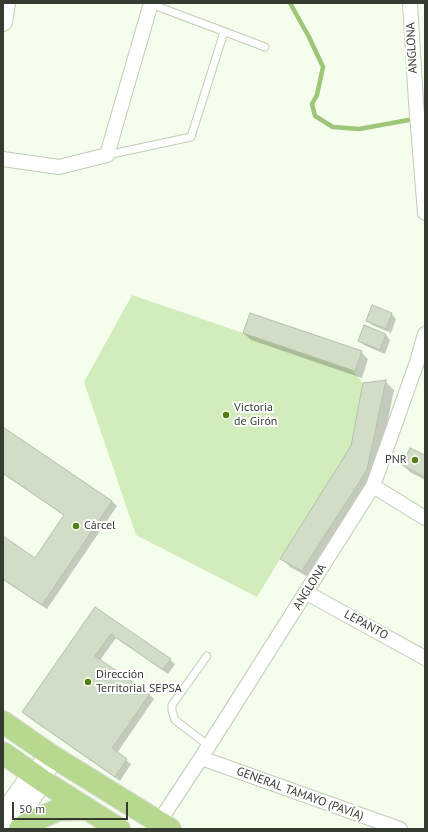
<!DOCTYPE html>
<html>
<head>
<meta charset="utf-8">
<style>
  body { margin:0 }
  #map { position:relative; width:428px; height:832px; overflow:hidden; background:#f5feed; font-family:"PT Sans",sans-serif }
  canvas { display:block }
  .frame { position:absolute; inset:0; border:4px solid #363b32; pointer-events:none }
  .scale { position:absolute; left:12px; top:802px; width:116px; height:18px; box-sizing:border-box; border:2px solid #363b32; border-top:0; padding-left:5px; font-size:12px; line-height:14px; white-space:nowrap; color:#363b32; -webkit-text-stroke:3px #fff; paint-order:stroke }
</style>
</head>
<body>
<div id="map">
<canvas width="428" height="832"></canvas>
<div class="frame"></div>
<div class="scale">50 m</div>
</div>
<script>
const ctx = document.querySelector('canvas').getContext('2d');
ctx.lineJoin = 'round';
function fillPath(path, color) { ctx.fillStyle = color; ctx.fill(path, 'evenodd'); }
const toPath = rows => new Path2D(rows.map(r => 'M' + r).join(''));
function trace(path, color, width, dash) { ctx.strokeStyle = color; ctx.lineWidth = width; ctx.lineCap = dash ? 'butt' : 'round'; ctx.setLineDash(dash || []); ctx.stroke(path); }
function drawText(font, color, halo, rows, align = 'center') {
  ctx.font = font + ' "PT Sans",sans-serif'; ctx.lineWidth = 4; ctx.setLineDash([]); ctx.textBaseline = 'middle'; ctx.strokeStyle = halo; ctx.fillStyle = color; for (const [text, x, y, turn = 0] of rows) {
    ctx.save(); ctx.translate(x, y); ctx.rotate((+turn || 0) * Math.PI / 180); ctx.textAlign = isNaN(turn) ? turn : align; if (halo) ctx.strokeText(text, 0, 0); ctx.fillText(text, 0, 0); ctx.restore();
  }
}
fillPath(toPath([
  [132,295,352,370,363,383,350,449,280,559,257,597,136,535,84,382]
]), '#d2edbc');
fillPath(toPath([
  [372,307,392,314,396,319,391,333,372,325,367,321],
  [365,327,386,335,390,340,385,354,364,345,359,341],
  [244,333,361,352,368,359,362,378,251,340],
  [385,381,394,390,376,479,312,579,290,567,281,558,351,446],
  [3,429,112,501,117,506,47,609,3,580,3,537,35,559,65,516,3,474],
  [425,456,425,480,410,472,403,465],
  [95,608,170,660,175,664,168,674,116,638,100,660,149,694,154,699,117,753,131,764,120,781,28,717,23,712]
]), '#0003');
trace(toPath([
  [290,3,309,37,323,67,317,95,312,104,315,116,333,127,359,129,425,117]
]), '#9ec679', 4.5);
const building = toPath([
  [372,305,392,313,386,329,366,321,372,305],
  [250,313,362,351,355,371,243,333,250,313],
  [364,325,386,334,380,350,358,341,364,325],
  [386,380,367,470,302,571,280,559,351,446,363,383,386,380],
  [3,427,112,501,42,605,3,579,3,536,35,558,64,515,3,473,3,427],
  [410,448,425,455,425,477,402,465,410,448],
  [95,607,171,659,163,670,111,634,95,656,150,694,112,748,127,759,115,777,22,712,95,607]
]);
fillPath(building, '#d1ddc7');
trace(building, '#b4c0ab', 1);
const service = toPath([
  [151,4,265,47],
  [107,155,191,137,224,32],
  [207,656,172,705,172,711,175,720,209,746]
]);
const minor = toPath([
  [410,3,416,102,425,213],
  [3,159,59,167,107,155,151,3],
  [373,486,425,518],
  [307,593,425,658],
  [201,758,400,829],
  [159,822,201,758,373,486,417,362,425,334]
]);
const tertiary = toPath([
  [3,22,6,3],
  [3,814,32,773,42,764],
  [11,829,43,781,52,756]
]);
const primary = toPath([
  [3,722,52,756,170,829],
  [3,753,43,781,119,829],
  [20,829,28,823,58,810,87,809]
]);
trace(service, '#c1ccb7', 9);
trace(minor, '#c1ccb7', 16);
trace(tertiary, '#c1ccb7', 20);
trace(primary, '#dfe0de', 24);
trace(service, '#fff', 7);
trace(minor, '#fff', 14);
trace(tertiary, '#fff', 18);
trace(primary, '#b6d88f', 22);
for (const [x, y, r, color] of [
  [226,415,4,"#52800e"],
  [415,460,4,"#52800e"],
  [76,526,4,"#52800e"],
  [88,682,4,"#52800e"]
]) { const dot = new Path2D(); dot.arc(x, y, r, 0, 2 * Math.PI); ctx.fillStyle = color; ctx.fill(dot); trace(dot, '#fff', 1.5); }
drawText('12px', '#363b32', '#fff', [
  ["ANGLONA",412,48,-93],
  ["ANGLONA",310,587,-58],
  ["LEPANTO",366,625,29],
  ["GENERAL TAMAYO (PAVÍA)",300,794,20]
]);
drawText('12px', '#363b32', '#fff', [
  ["Victoria",234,408],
  ["de Girón",234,422],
  ["PNR",407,460,"right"],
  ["Cárcel",84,526],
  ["Dirección",96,675],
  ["Territorial SEPSA",96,689]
], 'left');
</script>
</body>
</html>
